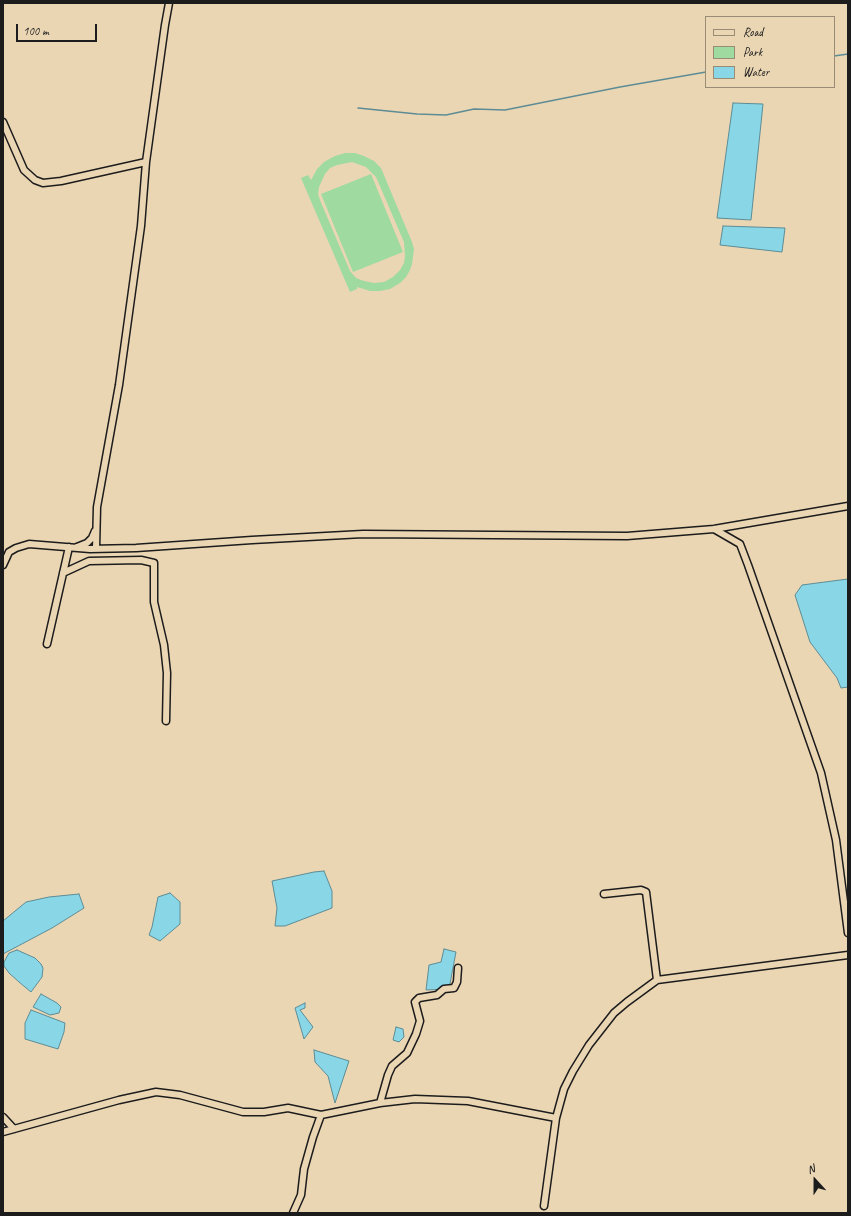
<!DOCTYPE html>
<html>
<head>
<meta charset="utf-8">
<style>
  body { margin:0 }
  #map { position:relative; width:851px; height:1216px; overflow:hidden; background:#ebd6b4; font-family:Caveat,sans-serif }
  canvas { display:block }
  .frame { position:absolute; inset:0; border:4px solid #1c1c1c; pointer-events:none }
  .legend { position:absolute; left:705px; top:16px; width:130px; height:72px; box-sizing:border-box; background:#ebd6b4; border:1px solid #988c77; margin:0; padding:5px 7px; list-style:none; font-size:12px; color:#1c1c1c }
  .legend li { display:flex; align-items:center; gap:8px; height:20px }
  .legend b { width:20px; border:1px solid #988c77 }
  .north { position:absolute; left:795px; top:1160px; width:40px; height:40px; -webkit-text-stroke:3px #ebd6b4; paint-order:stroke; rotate:339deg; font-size:11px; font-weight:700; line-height:16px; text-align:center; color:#1c1c1c }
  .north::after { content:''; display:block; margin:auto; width:14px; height:18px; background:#1c1c1c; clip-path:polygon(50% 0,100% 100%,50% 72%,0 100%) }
  .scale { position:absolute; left:16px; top:24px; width:81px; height:18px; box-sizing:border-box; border:2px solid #1c1c1c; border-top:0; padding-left:5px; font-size:12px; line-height:14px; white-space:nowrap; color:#1c1c1c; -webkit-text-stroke:3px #ebd6b4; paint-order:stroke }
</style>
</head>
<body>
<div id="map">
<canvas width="851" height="1216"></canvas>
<div class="frame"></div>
<ul class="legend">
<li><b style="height:5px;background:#ebd6b4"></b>Road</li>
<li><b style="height:11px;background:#9fdaa1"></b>Park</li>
<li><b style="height:11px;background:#88d6e6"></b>Water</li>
</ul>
<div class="north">N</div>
<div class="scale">100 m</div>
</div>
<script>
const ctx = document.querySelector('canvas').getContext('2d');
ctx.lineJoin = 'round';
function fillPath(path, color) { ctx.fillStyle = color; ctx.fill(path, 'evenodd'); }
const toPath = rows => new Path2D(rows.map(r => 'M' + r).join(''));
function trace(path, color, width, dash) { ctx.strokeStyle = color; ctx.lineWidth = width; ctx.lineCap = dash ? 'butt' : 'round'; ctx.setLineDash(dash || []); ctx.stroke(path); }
fillPath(toPath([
  [345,153,355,153,364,156,374,161,381,168,412,242,414,249,412,264,410,270,406,277,400,283,390,289,380,291,370,291,357,287,357,289,350,292,301,178,308,175,311,180,317,169,324,162,335,156],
  [352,162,366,167,376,177,404,242,405,256,404,263,400,270,393,277,384,282,374,283,364,281,356,278,350,271,320,200,318,194,319,187,325,174,330,168,337,165],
  [371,174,403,252,353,272,321,194]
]), '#9fdaa1');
const water = toPath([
  [733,103,763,104,751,220,717,218,733,103],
  [723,226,785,228,782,252,720,245,723,226],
  [848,579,848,687,841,688,837,678,810,642,795,595,802,585,848,579],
  [324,871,332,891,332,908,285,926,275,926,277,908,272,881,314,872,324,871],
  [170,893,180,902,180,924,160,941,149,935,152,927,158,897,170,893],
  [79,894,84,908,52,928,3,954,3,921,26,902,49,897,79,894],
  [444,949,456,952,449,989,426,990,429,965,441,962,444,949],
  [17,950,35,958,41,964,43,968,42,977,31,992,19,982,9,973,4,966,4,962,9,953,17,950],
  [41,994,57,1003,61,1007,59,1013,50,1015,33,1007,41,994],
  [305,1003,305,1008,300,1010,313,1027,304,1039,295,1008,305,1003],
  [31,1010,65,1023,64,1032,58,1049,25,1039,25,1023,31,1010],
  [396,1027,403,1029,404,1037,399,1042,393,1040,396,1027],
  [314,1050,349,1061,335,1103,328,1076,315,1062,314,1050]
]);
fillPath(water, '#88d6e6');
trace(water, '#5d8c95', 1);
trace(toPath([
  [834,56,848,54],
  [358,108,417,114,446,115,474,109,505,110,620,87,706,72]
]), '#5d8c95', 1.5);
const minor = toPath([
  [3,122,24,170,35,180,43,183,61,181,146,162],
  [714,529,740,544,748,565,821,773,836,840,848,933],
  [77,547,87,543,92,538,95,531],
  [96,549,97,507,119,385,141,226,146,162,165,25,169,3],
  [3,565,9,552,16,548,29,544,90,549,136,548,252,540,363,534,627,536,714,529,848,506],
  [63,573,89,561,141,560,154,563,154,602,164,645,167,673,166,721],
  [47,644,69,547],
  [604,894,641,890,646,892,657,980],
  [380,1103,388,1075,392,1066,407,1053,416,1034,420,1021,415,1002,419,998,437,995,444,989,454,988,457,982,458,968],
  [3,1117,14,1129],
  [3,1132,119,1100,156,1092,180,1095,243,1112,264,1112,288,1108,321,1115,380,1103,415,1099,468,1101,556,1118],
  [544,1206,556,1118,564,1089,573,1071,589,1045,614,1013,627,1002,657,980,848,955],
  [293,1213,301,1195,304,1169,313,1137,321,1115]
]);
trace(minor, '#1c1c1c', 9);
trace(minor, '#ebd6b4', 6);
</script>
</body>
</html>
